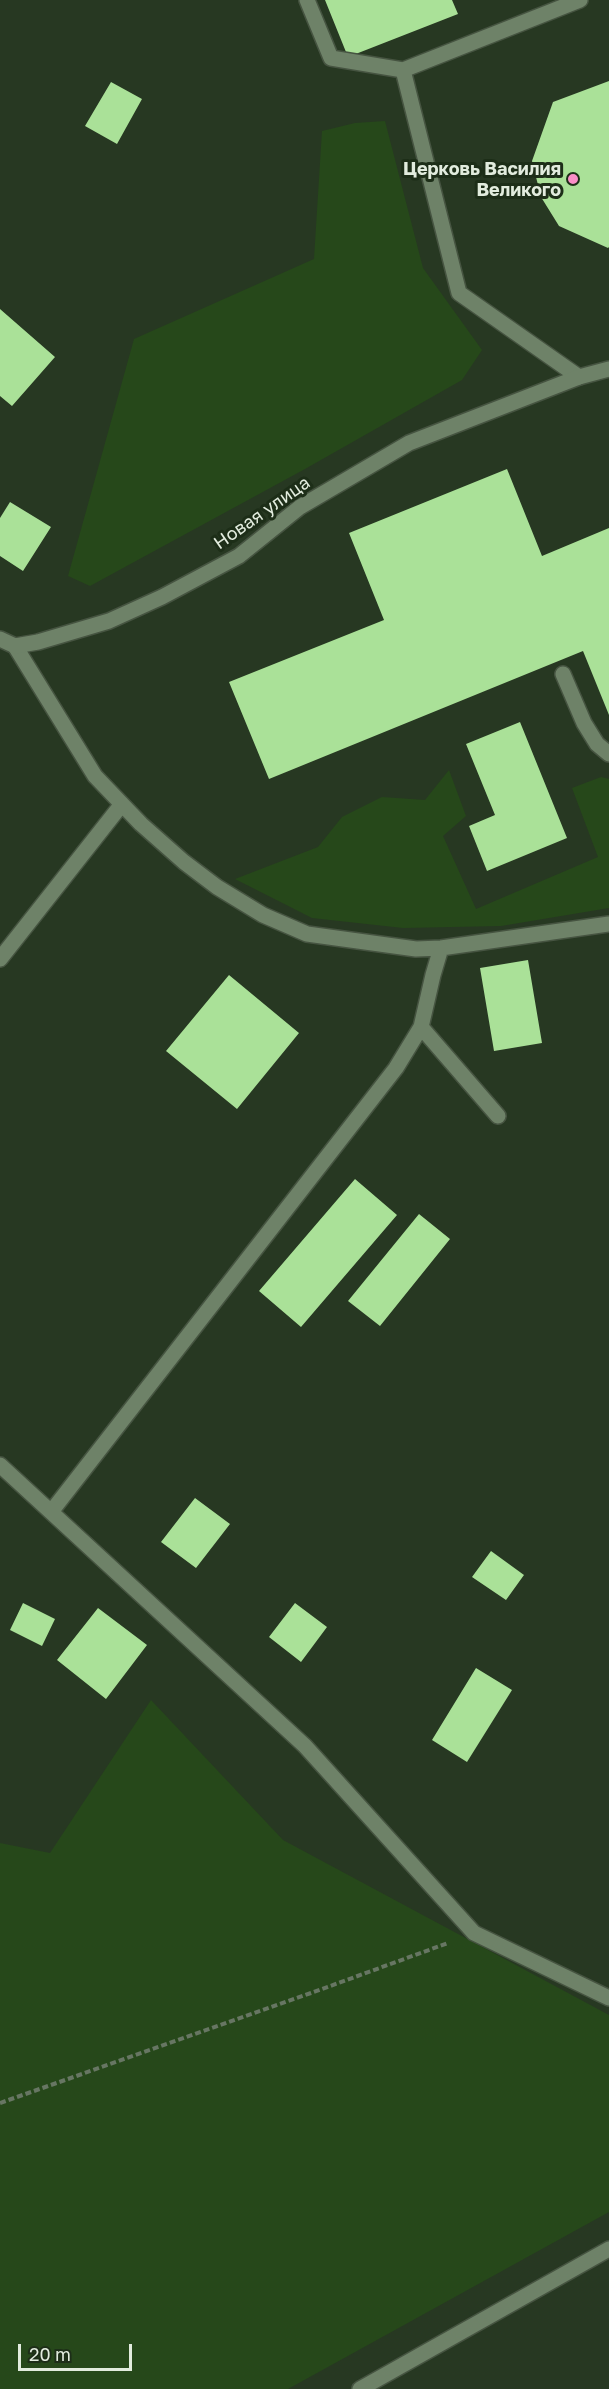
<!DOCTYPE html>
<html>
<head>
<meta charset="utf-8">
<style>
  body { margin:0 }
  #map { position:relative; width:609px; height:2389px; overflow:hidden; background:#273822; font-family:"Golos Text",sans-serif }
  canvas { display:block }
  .scale { position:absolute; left:18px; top:2344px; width:114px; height:27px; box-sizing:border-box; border:3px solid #e2ecde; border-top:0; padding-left:8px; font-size:18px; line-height:21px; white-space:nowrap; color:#e2ecde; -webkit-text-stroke:4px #1d2e18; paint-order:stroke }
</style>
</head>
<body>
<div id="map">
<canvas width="609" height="2389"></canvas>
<div class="scale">20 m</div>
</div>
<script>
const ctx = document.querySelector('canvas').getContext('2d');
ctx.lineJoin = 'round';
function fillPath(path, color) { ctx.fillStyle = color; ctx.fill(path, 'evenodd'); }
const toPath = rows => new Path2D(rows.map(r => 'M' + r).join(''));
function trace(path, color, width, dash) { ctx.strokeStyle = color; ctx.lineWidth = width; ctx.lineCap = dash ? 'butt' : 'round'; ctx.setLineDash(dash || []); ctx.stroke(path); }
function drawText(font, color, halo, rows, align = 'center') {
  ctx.font = font + ' "Golos Text",sans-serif'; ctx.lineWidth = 6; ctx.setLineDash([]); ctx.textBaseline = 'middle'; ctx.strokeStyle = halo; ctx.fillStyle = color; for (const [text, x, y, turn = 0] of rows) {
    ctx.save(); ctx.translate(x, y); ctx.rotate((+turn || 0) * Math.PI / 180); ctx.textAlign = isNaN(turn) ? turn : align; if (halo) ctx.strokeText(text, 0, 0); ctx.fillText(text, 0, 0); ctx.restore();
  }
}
fillPath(toPath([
  [385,121,423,268,482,350,462,380,305,469,90,586,68,576,134,339,314,259,322,131,355,123],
  [449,770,466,816,443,836,476,909,598,857,572,788,601,777,609,779,609,908,501,926,403,928,312,918,235,879,318,847,342,817,382,797,425,800],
  [151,1700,283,1840,609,2015,609,2212,288,2389,0,2389,0,1843,50,1853]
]), '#26481a');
fillPath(toPath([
  [325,0,452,0,458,14,348,57],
  [609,81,609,247,608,248,559,226,541,197,532,161,553,102],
  [111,82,142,99,117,144,85,126],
  [0,309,55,357,12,406,0,396],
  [507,469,542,556,609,528,609,715,583,651,269,779,229,682,384,620,349,533],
  [10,502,51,527,23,571,0,556,0,518],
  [520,722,567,838,487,871,469,826,495,815,466,744],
  [528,960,542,1043,494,1051,480,968],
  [229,975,299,1033,237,1109,166,1051],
  [355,1179,397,1215,301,1327,259,1291],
  [419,1214,450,1239,380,1326,348,1301],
  [195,1498,230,1524,196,1568,161,1542],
  [491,1551,524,1575,506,1600,472,1577],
  [23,1603,55,1619,42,1646,10,1630],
  [295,1603,327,1627,301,1662,269,1637],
  [98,1608,147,1645,106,1699,57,1660],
  [476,1668,512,1690,467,1762,432,1740]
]), '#aae198');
const lane = toPath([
  [307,0,331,58,403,70,580,0],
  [403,70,459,293,579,377],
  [15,646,95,776,141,824,184,862,217,887,263,915,307,934,416,949,441,948,609,924],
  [563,674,584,723,597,744,609,754],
  [441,948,433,975,421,1027,396,1068,51,1512,305,1746,474,1933,609,1998],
  [0,959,122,804],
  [421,1027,498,1116],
  [0,1465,51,1512],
  [360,2389,609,2249]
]);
const street = toPath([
  [0,639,15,646,38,642,109,621,162,597,239,556,300,507,409,443,579,377,609,369]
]);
trace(lane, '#465441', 18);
trace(street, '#465441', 18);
trace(toPath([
  [0,2103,311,1993,448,1943]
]), '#677663', 4, [6, 3]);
trace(lane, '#6e8268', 15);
trace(street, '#6e8268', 15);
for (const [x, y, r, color] of [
  [573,179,6,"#fa8fc7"]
]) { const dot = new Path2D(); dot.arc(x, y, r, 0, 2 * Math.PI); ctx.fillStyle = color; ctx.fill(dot); trace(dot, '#1d2e18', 2); }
drawText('bold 18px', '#e2ecde', '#1d2e18', [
  ["Церковь Василия",561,169],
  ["Великого",561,190]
], 'right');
drawText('18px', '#e2ecde', '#1d2e18', [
  ["Новая улица",262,513,-35]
]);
</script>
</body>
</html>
